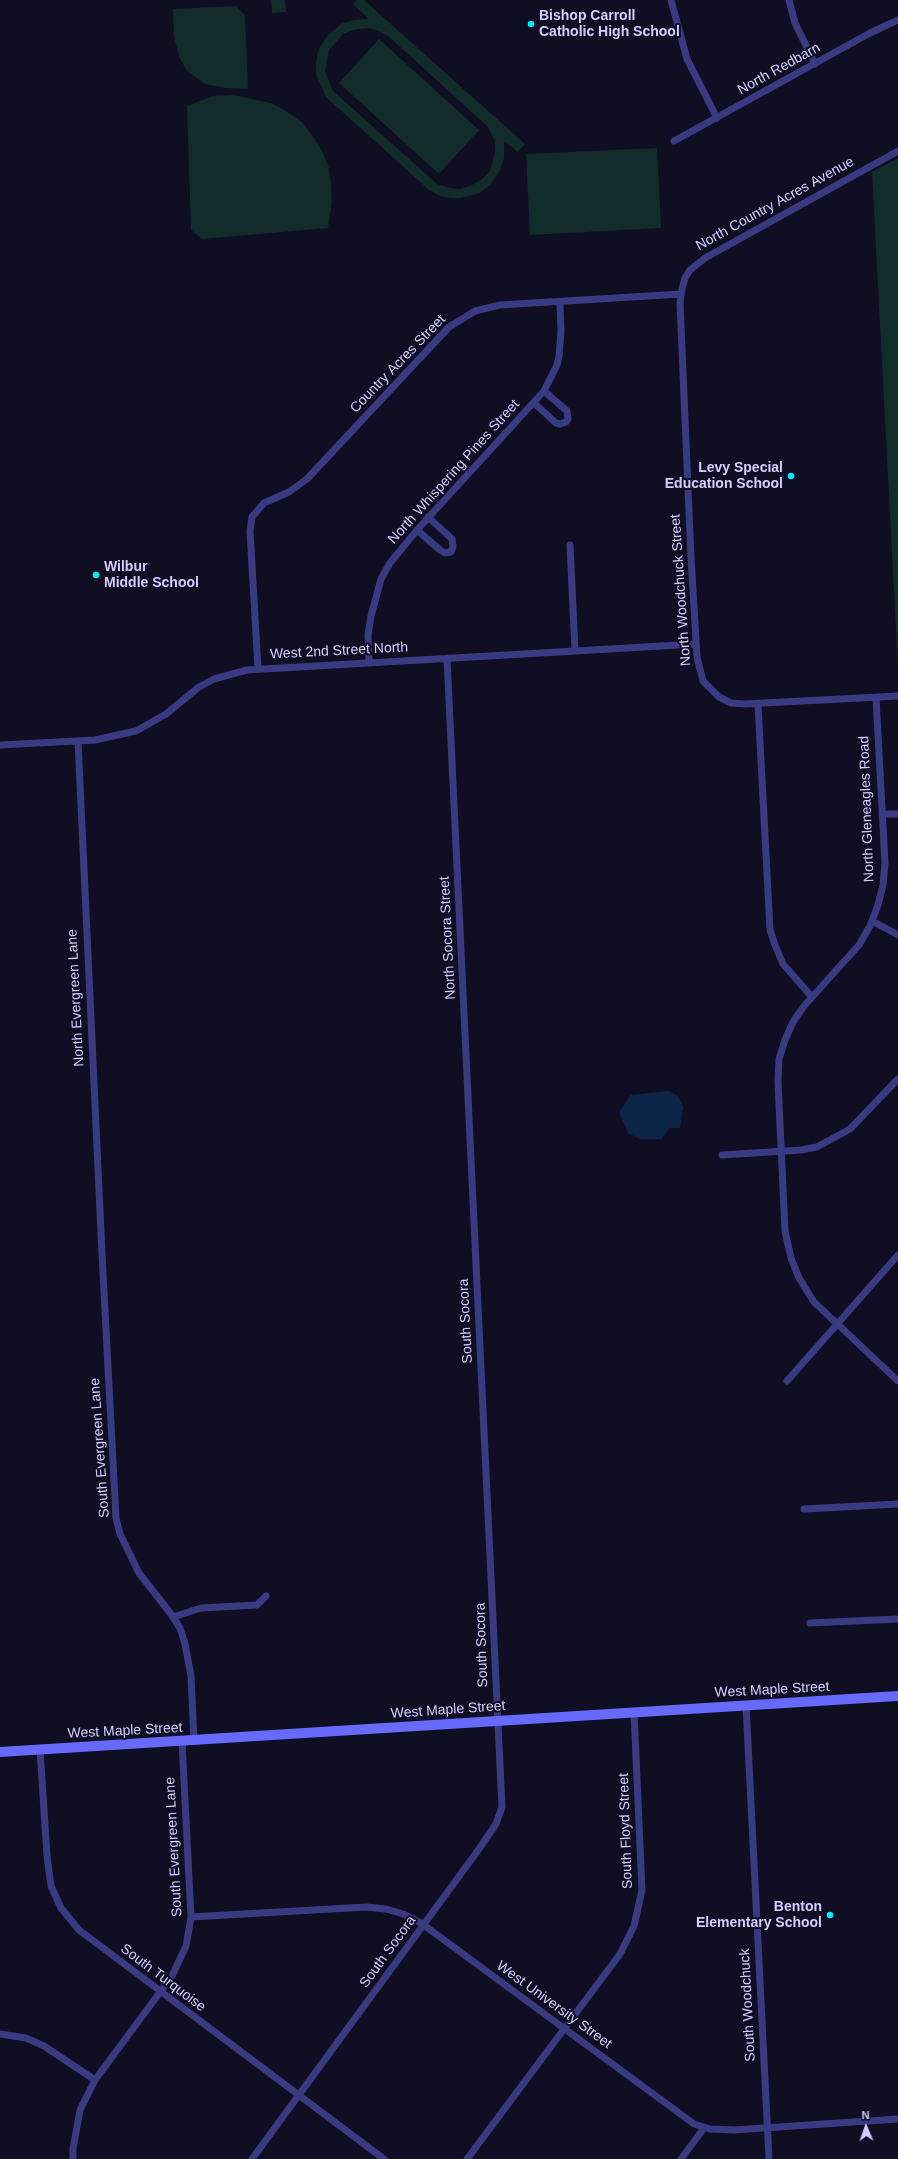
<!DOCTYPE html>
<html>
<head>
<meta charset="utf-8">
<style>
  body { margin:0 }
  #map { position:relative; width:898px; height:2159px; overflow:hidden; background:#100e22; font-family:Helvetica,sans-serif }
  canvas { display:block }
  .north { position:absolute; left:846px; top:2107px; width:40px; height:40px; -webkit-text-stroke:3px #100e22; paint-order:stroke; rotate:358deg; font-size:11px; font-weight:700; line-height:16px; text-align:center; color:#d2cfff }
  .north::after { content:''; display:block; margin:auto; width:14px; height:18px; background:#d2cfff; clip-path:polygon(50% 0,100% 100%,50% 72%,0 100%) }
</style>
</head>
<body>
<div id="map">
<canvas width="898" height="2159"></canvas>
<div class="north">N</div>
</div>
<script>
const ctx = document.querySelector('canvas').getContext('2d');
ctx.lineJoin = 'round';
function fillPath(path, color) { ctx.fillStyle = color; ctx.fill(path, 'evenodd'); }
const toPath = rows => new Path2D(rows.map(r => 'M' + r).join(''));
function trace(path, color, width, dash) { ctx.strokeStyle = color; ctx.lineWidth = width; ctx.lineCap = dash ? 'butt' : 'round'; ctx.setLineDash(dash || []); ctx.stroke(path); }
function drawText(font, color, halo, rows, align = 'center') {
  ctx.font = font + ' Helvetica,sans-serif'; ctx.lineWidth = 4; ctx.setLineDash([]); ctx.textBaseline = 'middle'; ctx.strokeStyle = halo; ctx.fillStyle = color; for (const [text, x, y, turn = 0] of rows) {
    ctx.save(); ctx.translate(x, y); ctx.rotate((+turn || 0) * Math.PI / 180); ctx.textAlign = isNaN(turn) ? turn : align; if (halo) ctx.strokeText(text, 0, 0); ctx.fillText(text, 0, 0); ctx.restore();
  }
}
fillPath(toPath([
  [271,0,285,0,286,12,272,13],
  [357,0,364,0,525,144,518,152,504,141,504,158,500,170,491,184,480,193,461,198,451,198,440,196,429,190,326,97,316,74,316,61,319,49,327,36,341,24,353,20,369,19,353,4],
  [366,28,377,30,387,35,488,127,495,141,495,153,490,171,481,180,470,186,460,189,450,188,437,184,333,91,325,71,329,50,343,34,353,30],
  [236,6,245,15,248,89,226,88,205,84,187,71,179,57,174,36,173,9],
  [379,39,479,130,439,174,339,83],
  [234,95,271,103,286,111,303,123,315,139,323,153,329,168,331,185,332,202,328,228,202,239,191,230,187,106,213,96],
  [657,148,661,228,530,235,526,154],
  [898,158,898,667,872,172]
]), '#112c2a');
fillPath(toPath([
  [669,1091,678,1096,683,1107,680,1128,669,1128,662,1139,640,1139,628,1133,619,1112,631,1095]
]), '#0d2647');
trace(toPath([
  [671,0,687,59,717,118],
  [789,0,795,23,815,64],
  [674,141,870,33,898,20],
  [898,151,705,258,690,270,685,278,682,289,680,303,691,558,697,657,703,681,719,697,731,703,745,704,898,696],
  [534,403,556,423,560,424,566,422,568,419,567,411,544,391],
  [417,530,440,550,445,553,451,552,453,546,452,539,428,517],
  [570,545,575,651],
  [369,662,368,635,371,616,381,579,390,563,417,530,544,391,557,365,559,356,561,331,560,302],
  [258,669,250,531,252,517,264,503,289,492,307,479,449,327,475,311,500,305,681,294],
  [876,698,885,863,883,885,878,905,870,926,859,945,804,1006,793,1022,785,1040,779,1059,778,1082,785,1231,791,1258,799,1278,814,1302,898,1381],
  [758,704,770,930,775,945,783,964,812,997],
  [78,741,102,1254,116,1518,120,1534,139,1573,171,1614,180,1628,185,1644,191,1676,194,1741],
  [0,745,95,740,136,731,166,714,199,687,214,679,247,670,696,644],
  [882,814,898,814],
  [872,921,898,935],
  [722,1155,801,1150,817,1147,850,1129,898,1079],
  [787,1381,898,1255],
  [804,1509,898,1504],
  [173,1617,201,1608,257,1605,266,1596],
  [810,1623,898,1619],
  [746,1705,769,2159],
  [40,1750,47,1856,51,1886,61,1908,79,1930,384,2159],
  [191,1917,366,1907,386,1909,403,1914,421,1923,694,2124,710,2129,734,2130,898,2119],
  [0,2034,26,2038,44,2046,95,2080],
  [73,2159,73,2149,80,2110,95,2080,172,1976,186,1946,191,1917,182,1742],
  [252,2159,479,1849,496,1824,502,1807,447,658],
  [467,2159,620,1954,634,1926,642,1890,634,1712],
  [681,2159,704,2128]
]), '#393a81', 7);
trace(toPath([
  [0,1752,898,1696]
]), '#666afe', 10);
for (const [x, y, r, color] of [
  [531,24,4,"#01ecf8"],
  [791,476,4,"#01ecf8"],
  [96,575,4,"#01ecf8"],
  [830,1915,4,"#01ecf8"]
]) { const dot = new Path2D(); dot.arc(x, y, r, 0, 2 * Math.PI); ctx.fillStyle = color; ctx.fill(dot); trace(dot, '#100e22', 1.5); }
drawText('bold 14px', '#d2cfff', '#100e22', [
  ["Bishop Carroll",539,16],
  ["Catholic High School",539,32],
  ["Levy Special",783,468,"right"],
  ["Education School",783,484,"right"],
  ["Wilbur",104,567],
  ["Middle School",104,583],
  ["Benton",822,1907,"right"],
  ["Elementary School",822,1923,"right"]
], 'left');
drawText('14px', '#d2cfff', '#100e22', [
  ["North Redbarn",779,69,-29],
  ["North Country Acres Avenue",775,204,-29],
  ["Country Acres Street",398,364,-46],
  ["North Whispering Pines Street",454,472,-48],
  ["North Woodchuck Street",681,590,-94],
  ["West 2nd Street North",339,651,-3],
  ["North Gleneagles Road",867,809,-92],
  ["North Socora Street",448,938,-93],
  ["North Evergreen Lane",76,998,-93],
  ["South Socora",466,1321,-93],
  ["South Evergreen Lane",100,1448,-94],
  ["South Socora",482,1645,-92],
  ["West Maple Street",772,1690,-3],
  ["West Maple Street",448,1710,-4],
  ["West Maple Street",125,1731,-3],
  ["South Floyd Street",626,1831,-92],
  ["South Evergreen Lane",174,1847,-93],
  ["South Socora",388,1952,-54],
  ["South Turquoise",163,1978,37],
  ["West University Street",554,2005,36],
  ["South Woodchuck",748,2005,-93]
]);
</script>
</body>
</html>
